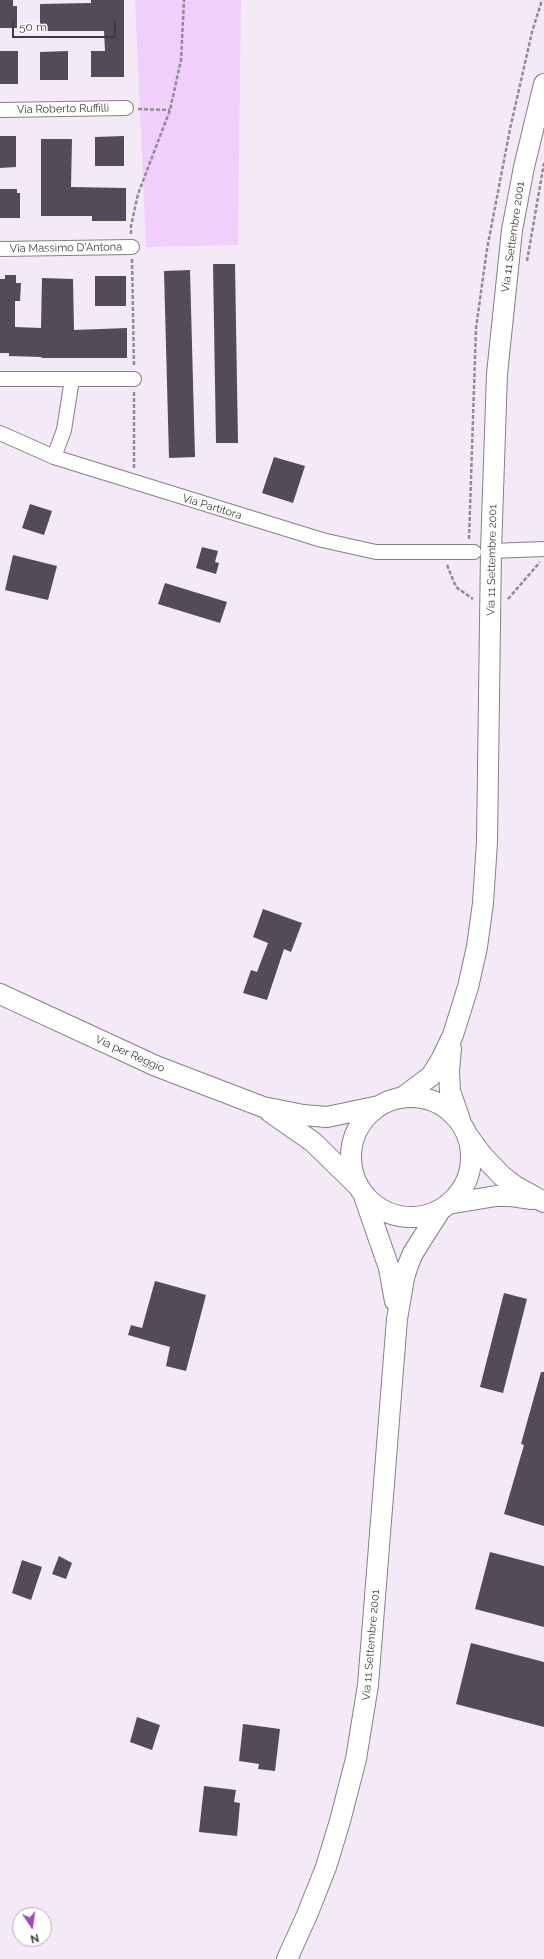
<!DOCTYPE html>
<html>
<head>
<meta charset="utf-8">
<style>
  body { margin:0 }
  #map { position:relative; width:544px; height:1959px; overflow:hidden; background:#f4eaf7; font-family:Raleway,sans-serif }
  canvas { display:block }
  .north { position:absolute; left:12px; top:1907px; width:40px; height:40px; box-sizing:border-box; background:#fff; border:1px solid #b2b0b2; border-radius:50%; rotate:167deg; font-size:11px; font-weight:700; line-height:16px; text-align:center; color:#3e3a3f }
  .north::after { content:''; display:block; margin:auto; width:14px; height:18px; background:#a14bb9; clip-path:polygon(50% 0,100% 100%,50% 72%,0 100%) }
  .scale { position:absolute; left:12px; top:20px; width:104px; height:18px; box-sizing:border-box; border:2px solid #3e3a3f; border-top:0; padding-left:5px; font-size:12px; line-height:14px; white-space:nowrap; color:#3e3a3f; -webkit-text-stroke:3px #fff; paint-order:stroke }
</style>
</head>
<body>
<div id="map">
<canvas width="544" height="1959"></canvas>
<div class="north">N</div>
<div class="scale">50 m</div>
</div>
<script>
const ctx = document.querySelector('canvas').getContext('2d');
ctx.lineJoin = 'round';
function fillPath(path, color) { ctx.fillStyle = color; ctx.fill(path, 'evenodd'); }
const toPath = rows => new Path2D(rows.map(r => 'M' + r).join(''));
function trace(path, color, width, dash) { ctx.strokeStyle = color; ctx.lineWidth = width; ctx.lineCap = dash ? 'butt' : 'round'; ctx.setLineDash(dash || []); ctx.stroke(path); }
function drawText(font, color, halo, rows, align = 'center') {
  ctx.font = font + ' Raleway,sans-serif'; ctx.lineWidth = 4; ctx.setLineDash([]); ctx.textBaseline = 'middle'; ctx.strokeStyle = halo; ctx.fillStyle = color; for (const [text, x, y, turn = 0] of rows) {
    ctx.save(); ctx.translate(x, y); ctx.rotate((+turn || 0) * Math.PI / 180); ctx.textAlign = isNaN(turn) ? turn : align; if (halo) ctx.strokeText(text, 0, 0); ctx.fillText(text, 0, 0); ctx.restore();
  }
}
fillPath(toPath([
  [135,0,241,0,238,245,146,247]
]), '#f1cffb');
fillPath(toPath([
  [0,0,13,0,13,6,17,6,17,28,0,28],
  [91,0,124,0,124,77,91,77,91,51,105,51,104,31,40,31,40,4,91,3],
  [0,51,18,51,18,84,0,84],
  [68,51,68,80,40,80,40,52],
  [0,136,16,136,16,167,0,168],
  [124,136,124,166,95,166,95,137],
  [41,139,72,139,71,187,126,188,126,221,92,221,92,216,41,216],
  [0,189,17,189,17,193,20,193,20,218,0,218],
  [213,264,235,264,238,443,216,443],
  [190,270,195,457,169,458,164,271],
  [5,275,16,275,16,283,21,283,20,301,15,301,15,327,41,328,42,278,73,279,74,330,127,328,127,358,42,358,41,357,9,356,9,353,0,353,0,279,5,279],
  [95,276,126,276,126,306,95,306],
  [274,457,305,466,293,503,262,493],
  [30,504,52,511,44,535,22,528],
  [202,547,218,551,215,562,219,563,216,574,196,568],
  [13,555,57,566,48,600,5,590],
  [165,583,227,602,220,623,158,604],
  [263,909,302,923,291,952,284,949,267,1000,243,993,251,970,257,972,268,943,253,937],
  [155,1281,206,1295,186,1371,166,1366,170,1347,128,1335,131,1325,142,1328],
  [504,1293,527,1299,503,1393,480,1387],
  [541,1372,544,1372,544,1526,504,1514,524,1445,521,1444],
  [490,1552,544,1566,544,1627,475,1609],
  [59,1556,72,1563,66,1579,52,1574],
  [22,1560,42,1567,31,1600,12,1593],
  [471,1643,544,1662,544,1727,456,1704],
  [137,1717,160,1725,152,1750,130,1742],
  [243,1724,280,1729,275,1771,258,1769,259,1764,239,1761],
  [204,1786,236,1790,234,1802,240,1803,237,1836,199,1832]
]), '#534b55');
const street = toPath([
  [0,110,126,108],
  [0,249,132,247],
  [0,379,72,379],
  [0,433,54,457,322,540,376,552,474,552],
  [54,457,64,430,72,379,134,379],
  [491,551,544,549]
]);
const secondary = toPath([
  [0,994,156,1066,263,1107,303,1115,327,1117,379,1106],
  [451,1048,449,1071,450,1091,460,1120],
  '351 1157a60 60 0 1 1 120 0a60 60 0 1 1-120 0Z',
  [403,1097,431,1076,441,1060,453,1035,468,987,477,947,483,903,487,842,491,551,497,374,512,230,524,167,544,84],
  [270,1112,313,1142,357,1185],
  [468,1136,482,1155,502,1176,515,1186,544,1202],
  [364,1196,389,1268,395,1301],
  [448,1204,496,1196,511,1196,532,1199],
  [287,1959,307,1915,326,1867,340,1821,356,1759,368,1685,397,1319,404,1278,408,1265,413,1253,441,1209]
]);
trace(street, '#877e8a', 16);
trace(secondary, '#877e8a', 22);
trace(toPath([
  [138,109,170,110],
  [131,234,131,226,138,194,170,110,181,60,184,0],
  [132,259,134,366],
  [527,261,544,163],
  [134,468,134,391],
  [469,539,476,328,487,249,510,129,532,32,542,0],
  [447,565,456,587,473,599],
  [508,599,540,562]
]), '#918b93', 2.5, [4, 2]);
trace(street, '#fff', 14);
trace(secondary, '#fff', 20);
drawText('11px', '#3e3a3f', '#fff', [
  ["Via Roberto Ruffilli",63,109,-1],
  ["Via 11 Settembre 2001",513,237,-82],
  ["Via Massimo D'Antona",66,248,-1],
  ["Via Partitora",212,507,17],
  ["Via 11 Settembre 2001",492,560,-89],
  ["Via per Reggio",130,1054,24],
  ["Via 11 Settembre 2001",371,1645,-85]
]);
</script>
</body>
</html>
